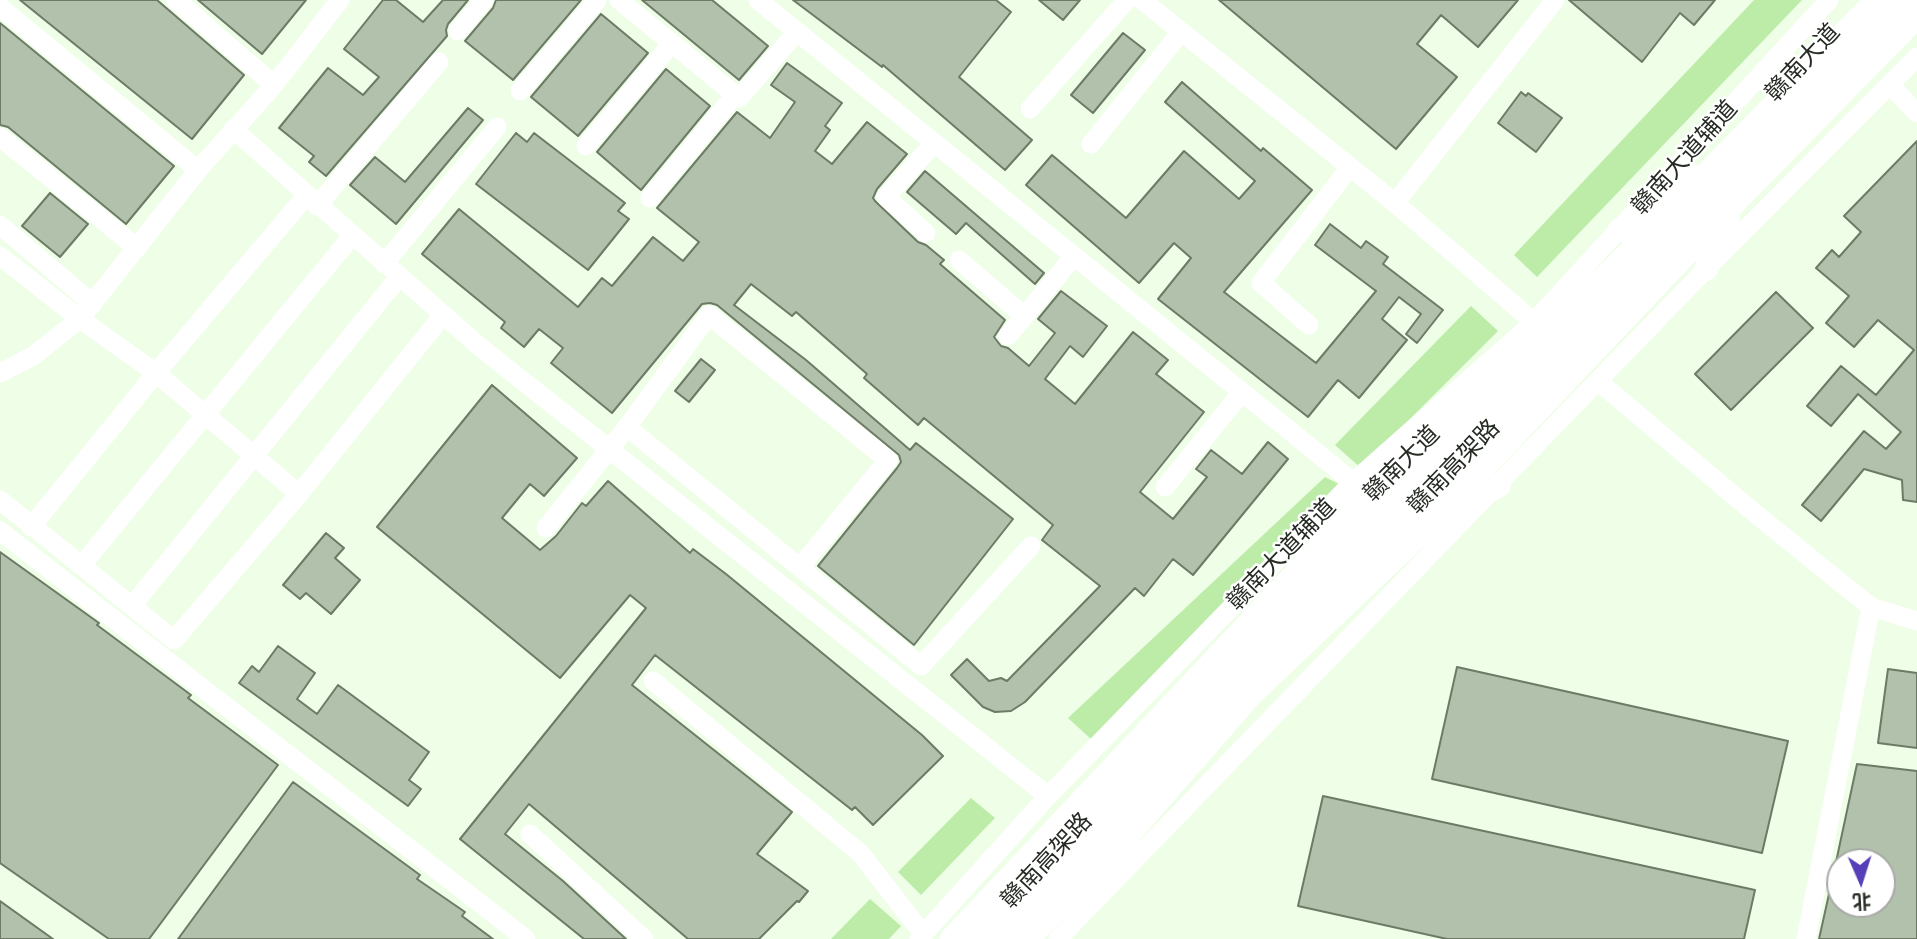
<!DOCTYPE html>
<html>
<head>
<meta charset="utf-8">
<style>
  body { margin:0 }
  #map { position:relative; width:1917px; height:939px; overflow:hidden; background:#eefee7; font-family:"PT Sans","Noto Sans SC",sans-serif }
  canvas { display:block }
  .north { position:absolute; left:1826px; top:848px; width:70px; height:70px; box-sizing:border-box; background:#fff; border:2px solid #a8aaa7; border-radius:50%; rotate:177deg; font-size:19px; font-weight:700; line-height:28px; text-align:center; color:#252b23 }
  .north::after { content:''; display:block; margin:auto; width:24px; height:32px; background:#573fb7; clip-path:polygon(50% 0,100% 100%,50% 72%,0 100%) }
</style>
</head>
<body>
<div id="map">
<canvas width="1917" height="939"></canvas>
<div class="north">北</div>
</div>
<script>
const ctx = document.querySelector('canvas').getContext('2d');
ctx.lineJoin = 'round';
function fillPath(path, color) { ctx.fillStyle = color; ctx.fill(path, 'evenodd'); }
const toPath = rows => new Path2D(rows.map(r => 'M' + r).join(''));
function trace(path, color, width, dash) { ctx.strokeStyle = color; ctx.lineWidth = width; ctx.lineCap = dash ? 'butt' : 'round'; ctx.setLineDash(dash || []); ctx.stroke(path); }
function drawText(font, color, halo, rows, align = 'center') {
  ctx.font = font + ' "PT Sans","Noto Sans SC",sans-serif'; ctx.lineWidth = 5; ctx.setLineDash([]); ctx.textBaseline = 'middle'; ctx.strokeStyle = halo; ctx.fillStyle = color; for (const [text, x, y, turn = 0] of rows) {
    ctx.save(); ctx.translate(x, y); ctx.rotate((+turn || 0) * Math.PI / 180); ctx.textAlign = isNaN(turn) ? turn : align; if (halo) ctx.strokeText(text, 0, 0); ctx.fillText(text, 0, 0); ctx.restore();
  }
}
fillPath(toPath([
  [1754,0,1802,0,1537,277,1514,255],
  [1471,306,1498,331,1361,468,1335,445],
  [1325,477,1341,485,1092,740,1068,718],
  [971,798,995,818,921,895,898,872],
  [870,899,901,926,889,939,831,939]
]), '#bceca8');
const building = toPath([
  [20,0,157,0,244,75,192,139,20,0],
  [198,0,306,0,262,54,198,0],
  [383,0,396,0,423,22,443,0,468,0,448,24,446,30,447,36,326,176,309,162,314,156,279,128,328,68,363,95,379,77,344,49,383,0],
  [496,0,581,0,513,80,465,41,493,8,496,0],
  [642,0,712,0,768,46,739,80,642,0],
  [793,0,996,0,1011,12,959,77,1032,140,1005,170,883,65,882,67,793,0],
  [1039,0,1080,0,1063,20,1039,0],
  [1219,0,1518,0,1478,47,1441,15,1417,44,1457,77,1396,149,1219,0],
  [1569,0,1715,0,1694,25,1680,13,1642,62,1569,0],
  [601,14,648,53,578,136,531,97,601,14],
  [0,23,174,166,126,224,8,127,0,125,0,23],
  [1123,33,1145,50,1093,113,1071,95,1123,33],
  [787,63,842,103,825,126,830,130,815,151,832,164,867,122,907,154,877,189,873,198,875,201,918,242,926,245,944,260,940,264,1005,320,994,337,1001,346,1008,348,1029,366,1055,333,1038,319,1061,291,1107,326,1083,357,1070,346,1045,379,1075,404,1133,332,1168,360,1156,374,1204,412,1140,492,1173,519,1207,477,1196,469,1211,450,1242,474,1268,442,1288,459,1193,575,1173,559,1144,596,1135,588,1025,702,1011,711,995,712,983,707,951,675,967,659,989,681,1001,678,1007,681,1100,586,1042,540,1053,525,924,418,918,425,864,378,867,374,796,312,792,316,751,284,734,305,806,360,910,450,916,443,1013,519,914,645,818,566,897,468,901,462,899,455,717,305,710,303,702,304,612,413,551,363,563,348,539,329,524,347,501,328,505,322,422,254,459,209,578,307,602,278,612,286,653,237,683,261,699,242,657,208,737,112,770,138,795,102,771,85,787,63],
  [666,69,710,106,641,190,597,152,666,69],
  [1182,82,1261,151,1263,148,1312,190,1224,292,1316,363,1376,291,1315,245,1330,224,1361,248,1366,241,1388,257,1383,264,1443,310,1417,343,1406,334,1421,314,1399,297,1382,319,1407,340,1359,398,1338,380,1308,417,1158,299,1191,258,1174,243,1139,283,1026,185,1052,155,1126,218,1184,151,1239,199,1255,181,1165,102,1182,82],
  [1521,92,1526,96,1528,93,1562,118,1536,152,1498,123,1521,92],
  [468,108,483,120,396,224,350,185,375,157,405,182,468,108],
  [516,133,527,142,534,133,625,203,618,211,629,219,588,270,476,184,516,133],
  [1917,141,1917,502,1903,500,1902,480,1864,469,1821,521,1802,505,1864,431,1886,449,1901,432,1858,394,1831,426,1807,406,1841,366,1876,395,1914,350,1878,320,1854,347,1826,323,1849,296,1816,268,1832,250,1839,257,1861,232,1844,216,1917,141],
  [925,171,1044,273,1035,284,966,223,956,234,907,192,925,171],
  [50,193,88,224,60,257,22,226,50,193],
  [1776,292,1813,328,1731,410,1695,374,1776,292],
  [701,359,715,370,689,402,675,391,701,359],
  [492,385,577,458,544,496,530,484,502,518,540,550,556,536,582,503,586,506,608,481,690,553,693,549,726,574,922,735,943,756,873,825,855,807,852,810,655,655,632,685,792,812,757,854,808,891,799,902,797,901,759,939,688,939,529,804,505,834,563,881,626,939,584,939,460,839,646,608,630,595,560,678,377,527,492,385],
  [326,533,344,548,335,558,360,580,331,614,306,593,300,599,283,585,326,533],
  [0,552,99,623,97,625,191,695,188,698,278,765,149,939,109,939,0,863,0,552],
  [278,646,315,673,297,699,317,714,338,685,429,752,409,780,421,789,408,806,239,683,252,666,259,672,278,646],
  [1457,667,1788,741,1762,853,1432,779,1457,667],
  [1888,669,1917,673,1917,748,1878,743,1888,669],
  [1857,764,1917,771,1917,939,1819,939,1835,867,1840,867,1840,904,1882,904,1882,862,1836,862,1857,764],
  [293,782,420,875,417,879,465,912,462,916,493,939,178,939,293,782],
  [1323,796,1755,890,1744,939,1447,939,1298,906,1323,796],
  [0,901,53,939,0,939,0,901]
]);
fillPath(building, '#b1c1ab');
trace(building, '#6c7a66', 2);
trace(toPath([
  [176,0,274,85],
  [619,0,739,98,797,32],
  [758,0,1353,482],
  [1142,0,1395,203,1534,322],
  [0,7,198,170],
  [458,31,484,0],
  [1890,85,1917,113],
  [520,91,597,0],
  [1030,109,1127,0],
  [233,129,480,347,1048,796],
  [0,137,137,248],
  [1091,144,1181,32],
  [586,146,672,43],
  [650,198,735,95],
  [1395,203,1555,0],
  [317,206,439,62],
  [0,225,93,304],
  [926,233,886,197,934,143],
  [0,256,80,319,156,373,299,494],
  [959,260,1024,316],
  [384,264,497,127],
  [1309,325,1261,283,1350,167],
  [1008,336,1074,256],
  [0,373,33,356,80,319,198,170,274,85,340,0],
  [1599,382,1757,515,1871,607,1917,621],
  [627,427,709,315,888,460,800,567],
  [1165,487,1242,392],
  [0,500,174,640,299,494,443,315],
  [31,527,156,373,306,196],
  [546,528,627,427,921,666,1031,546],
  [0,531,526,939],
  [81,566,352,236],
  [132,606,399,277],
  [653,681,861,854,923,934],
  [530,834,644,939],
  [919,939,1048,796,1353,482,1534,322,1829,0],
  [1058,939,1706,269,1917,57],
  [1806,939,1871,607]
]), '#fff', 19);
trace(toPath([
  [1619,231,1695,177],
  [1706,269,1728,218],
  [1452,512,1499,485],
  [952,939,1371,494,1511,357],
  [1027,939,1115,850,1251,694,1427,527,1734,203,1917,16]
]), '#fff', 24);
trace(toPath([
  [975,939,1222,671,1880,0],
  [1003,939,1184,741,1911,0]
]), '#fff', 28);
drawText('24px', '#252b23', '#fff', [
  ["赣南大道",1803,63,-47],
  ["赣南大道辅道",1685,158,-48],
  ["赣南大道",1402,464,-45],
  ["赣南高架路",1454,467,-46],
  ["赣南大道辅道",1282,555,-46],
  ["赣南高架路",1047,861,-47]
]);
</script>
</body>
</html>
